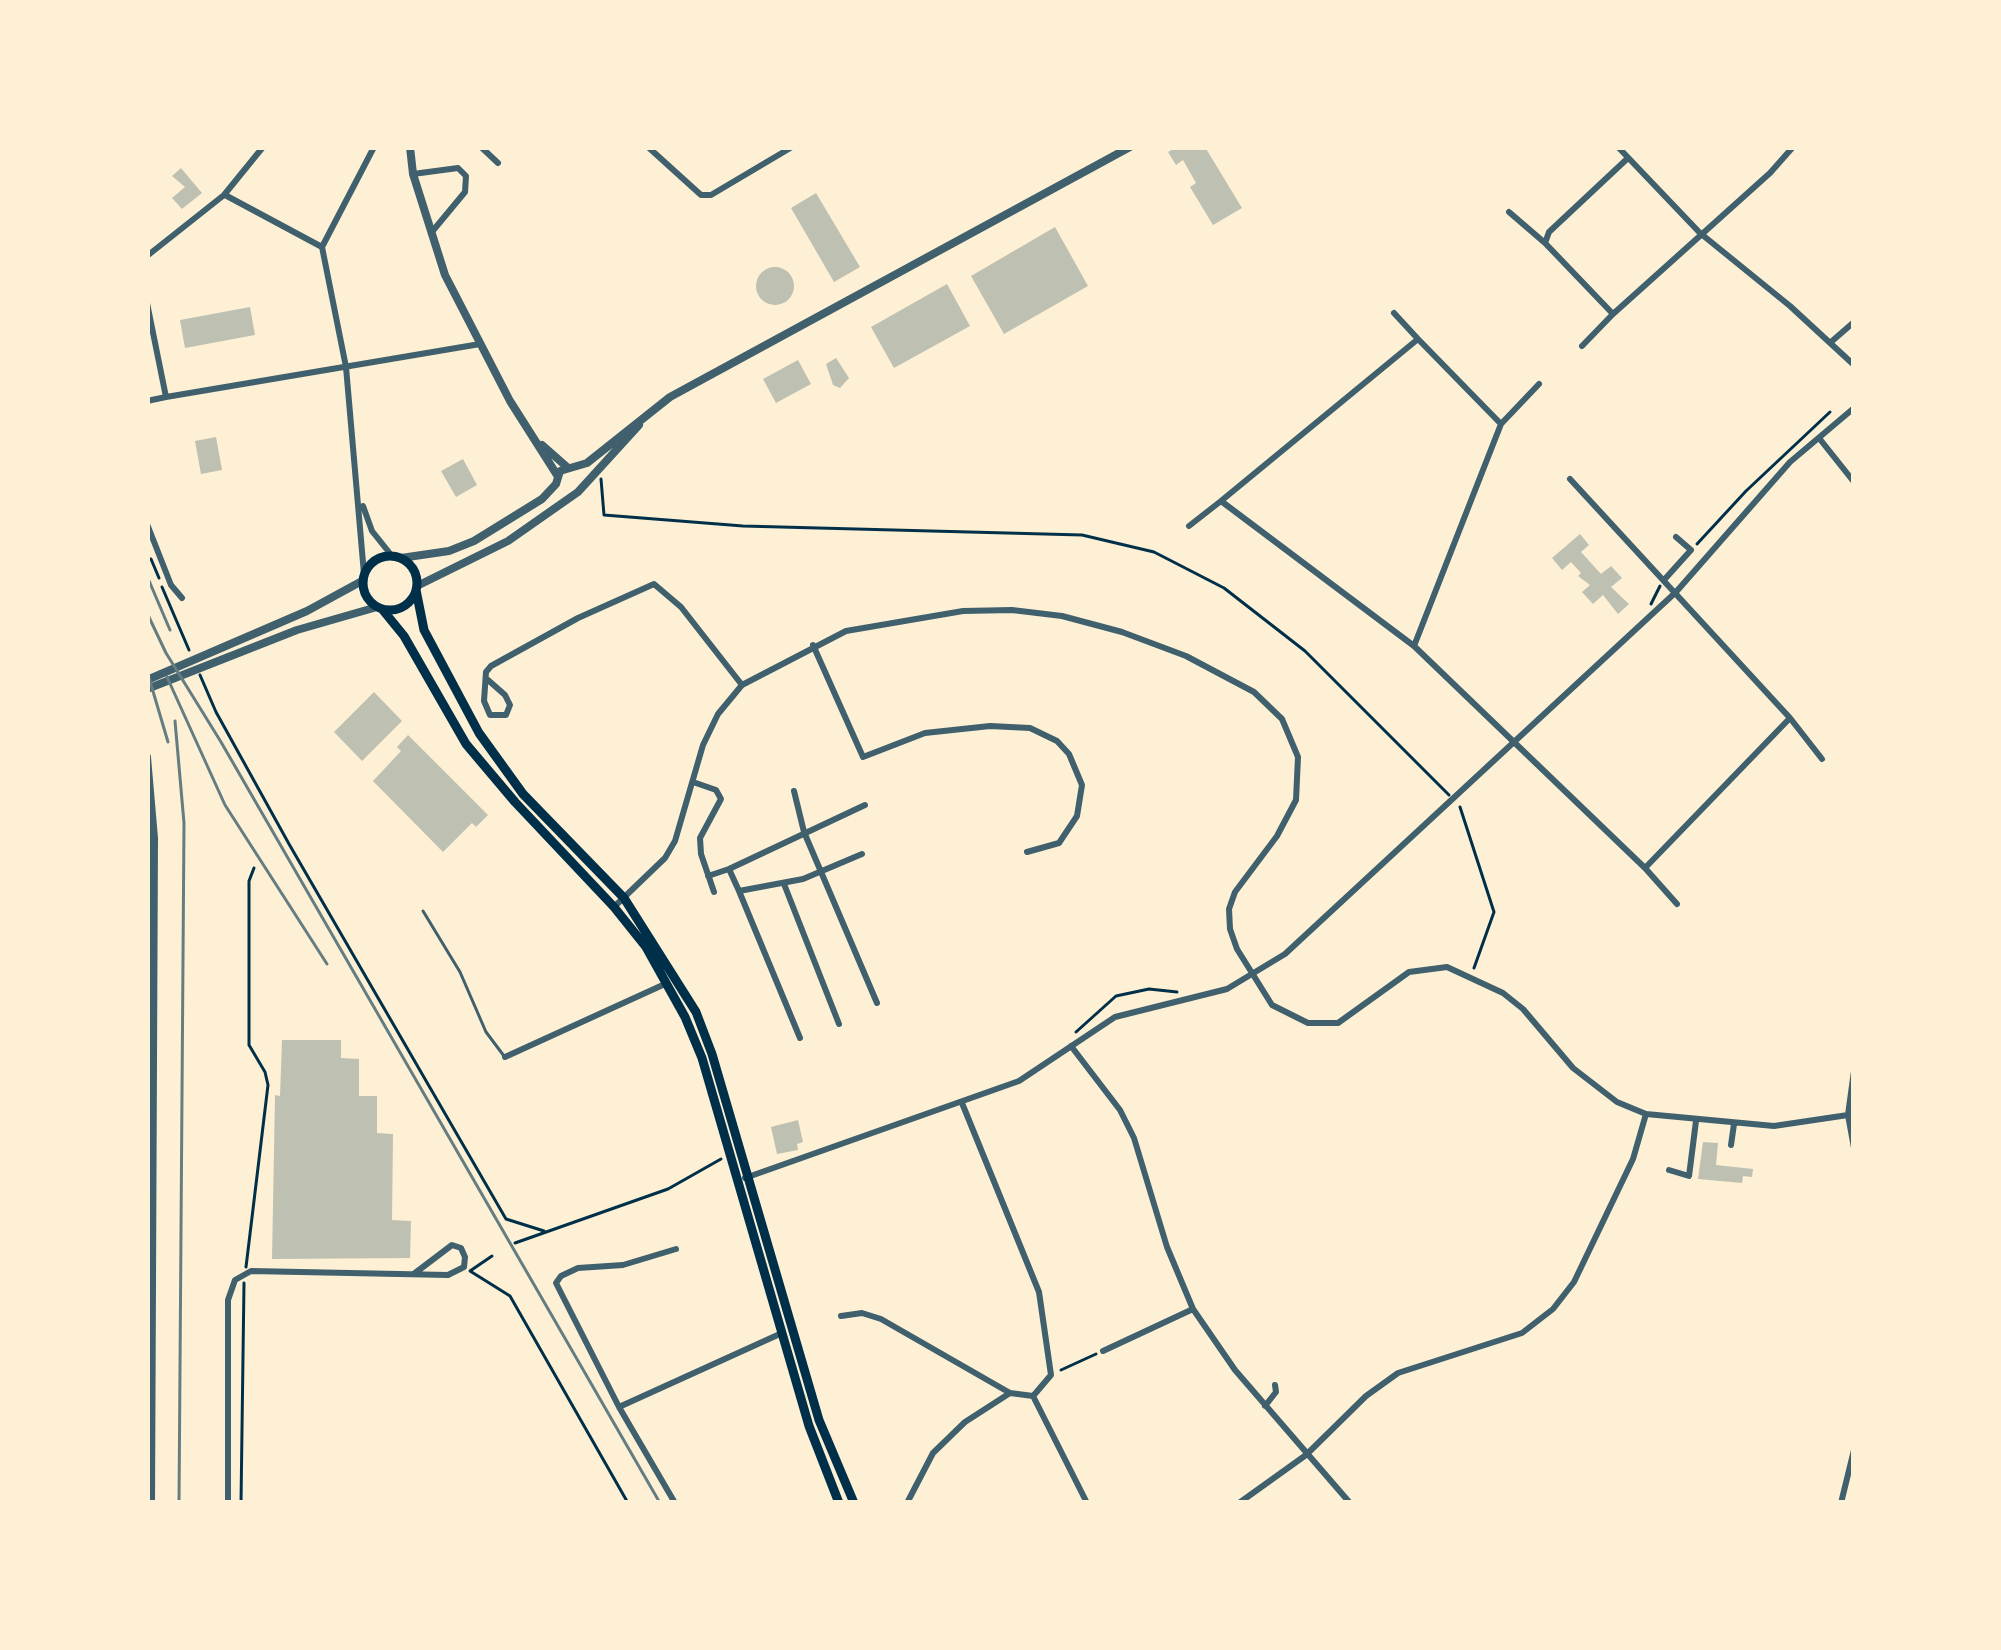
<!DOCTYPE html>
<html>
<head>
<meta charset="utf-8">
<style>
  body { margin:0 }
  #map { position:relative; width:2001px; height:1650px; overflow:hidden; background:#fdf0d5; font-family:"Sofia Sans Condensed",sans-serif }
  canvas { display:block }
  .frame { position:absolute; inset:0; border:150px solid #fdf0d5; pointer-events:none }
</style>
</head>
<body>
<div id="map">
<canvas width="2001" height="1650"></canvas>
<div class="frame"></div>
</div>
<script>
const ctx = document.querySelector('canvas').getContext('2d');
ctx.lineJoin = 'round';
function fillPath(path, color) { ctx.fillStyle = color; ctx.fill(path, 'evenodd'); }
const toPath = rows => new Path2D(rows.map(r => 'M' + r).join(''));
function trace(path, color, width, dash) { ctx.strokeStyle = color; ctx.lineWidth = width; ctx.lineCap = dash ? 'butt' : 'round'; ctx.setLineDash(dash || []); ctx.stroke(path); }
fillPath(toPath([
  [1177,147,1205,147,1242,208,1213,225,1190,187,1196,183,1183,160,1176,165,1168,152],
  [181,168,202,193,182,209,172,198,185,187,172,176],
  [816,193,860,267,834,282,791,208],
  [1055,227,1088,286,1004,334,971,276],
  '756 286a19 19 0 1 1 38 0a19 19 0 1 1-38 0Z',
  [947,284,970,326,894,368,871,327],
  [250,307,255,335,185,348,180,320],
  [836,358,849,378,840,388,833,385,826,364],
  [798,360,811,384,776,403,763,379],
  [216,437,222,470,201,474,195,441],
  [463,459,477,485,456,497,441,471],
  [1580,534,1589,545,1581,552,1601,574,1611,566,1622,578,1611,587,1629,604,1618,614,1603,595,1593,604,1582,592,1590,585,1578,576,1581,573,1571,562,1562,570,1552,558],
  [374,692,402,721,362,761,334,732],
  [408,735,488,815,476,827,472,823,443,852,373,781,401,751,397,747],
  [282,1040,341,1040,341,1058,359,1059,359,1096,377,1096,377,1133,393,1134,392,1220,411,1221,410,1258,272,1259,275,1095,280,1096],
  [798,1120,803,1142,797,1144,798,1150,777,1154,771,1127],
  [1703,1142,1718,1143,1716,1165,1753,1169,1752,1177,1743,1176,1742,1183,1698,1179]
]), '#bec0b2');
trace(toPath([
  [601,479,604,515,743,526,1082,535,1154,552,1224,588,1305,651,1449,795],
  [1697,544,1746,491,1830,412],
  [151,559,159,578],
  [162,587,189,650],
  [1651,604,1660,586],
  [200,675,216,712,289,844,506,1219,544,1231],
  [1460,807,1494,912,1474,968],
  [1076,1032,1116,996,1149,989,1177,992],
  [515,1243,668,1189,721,1159],
  [492,1256,470,1271,510,1296,628,1503],
  [246,1267,268,1085,265,1072,249,1045,249,881,254,868],
  [1061,1370,1096,1354],
  [241,1503,244,1283]
]), '#003049', 3);
trace(toPath([
  [423,911,460,972,486,1032,504,1056]
]), '#3f606c', 3);
trace(toPath([
  [481,147,498,163],
  [648,147,701,195,711,195,792,147],
  [1618,147,1700,233,1790,306,1854,365],
  [1628,158,1549,232,1545,243,1613,314,1770,173,1793,147],
  [413,174,458,168,466,176,465,192,431,233],
  [225,195,322,247],
  [1509,212,1545,243],
  [147,256,224,195,263,147],
  [147,303,166,397,147,401],
  [1394,313,1418,339],
  [1831,342,1854,322],
  [1582,346,1613,314],
  [166,397,480,344],
  [1501,424,1539,384],
  [1819,438,1854,482],
  [363,506,372,531,392,556],
  [147,524,171,585,182,598],
  [1189,526,1221,501],
  [364,574,346,367,322,247,374,147],
  [1664,580,1691,550,1676,537],
  [813,645,863,757,925,733,990,726,1030,728,1057,741,1069,754,1082,785,1077,816,1059,843,1027,852],
  [1414,646,1221,501,1418,339,1501,424,1414,646,1645,868,1790,718,1570,479],
  [488,680,505,695,510,705,506,715,490,715,484,701,486,672,491,666,578,618,654,584,681,607,742,685],
  [1790,718,1822,759],
  [693,782,716,790,721,799,700,838,701,854,714,892],
  [794,791,804,832,877,1003],
  [1645,868,1677,904],
  [708,876,729,869],
  [784,884,839,1024],
  [739,891,729,869,865,805],
  [614,907,665,858,675,841,703,745,718,714,742,685,846,631,963,611,1012,610,1062,616,1122,632,1186,656,1254,692,1282,719,1298,757,1296,800,1277,836,1235,892,1229,909,1230,929,1237,949,1272,1005,1308,1023,1338,1023,1409,972,1447,967,1503,993,1523,1009,1573,1068,1617,1102,1646,1114,1774,1126,1848,1115],
  [800,1038,739,891,803,879,862,854],
  [1071,1046,1120,1110,1134,1138,1167,1247,1193,1309,1235,1370,1350,1503],
  [505,1057,665,984],
  [1854,1071,1848,1115,1854,1148],
  [962,1103,1039,1292,1051,1375,1034,1395],
  [1731,1145,1734,1124],
  [1669,1170,1689,1176,1696,1121],
  [745,1178,1019,1081,1115,1017,1227,989,1285,954,1676,592,1790,462,1854,408],
  [841,1316,862,1313,881,1319,1010,1393,1033,1396,1087,1503],
  [1103,1351,1193,1309],
  [1265,1406,1276,1392,1275,1385],
  [619,1407,782,1333],
  [228,1503,228,1300,235,1280,251,1271,448,1275,464,1267,465,1257,461,1248,452,1245,415,1273],
  [675,1503,619,1407,556,1283,561,1276,578,1268,623,1265,676,1249],
  [907,1503,933,1453,965,1422,1010,1393],
  [1239,1503,1306,1455,1366,1396,1398,1373,1522,1333,1553,1309,1574,1282,1633,1159,1646,1114],
  [1841,1503,1854,1450]
]), '#3f606c', 6);
trace(toPath([
  [410,147,413,174,445,275,510,401,557,475],
  [542,445,567,467],
  [556,484,560,471,587,463,670,397,1130,147],
  [401,558,449,551,474,541,542,499,556,484],
  [417,586,508,541,578,492,639,425],
  [147,680,307,611,362,581],
  [147,689,297,630,377,607],
  [147,757,154,838,151,1503]
]), '#3f606c', 8);
trace(toPath([
  '363 583a27 27 0 1 1 54 0a27 27 0 1 1-54 0Z',
  [416,590,424,630,479,733,523,794,624,898,696,1012,712,1054,819,1420,854,1503],
  [382,609,404,636,466,744,515,802,614,907,646,947,685,1017,702,1058,809,1426,839,1503]
]), '#003049', 9);
trace(toPath([
  [147,576,170,630],
  [147,613,166,653,221,742,660,1503],
  [147,671,168,742],
  [167,677,225,805,327,964],
  [175,721,184,823,179,1503]
]), '#657d81', 3);
</script>
</body>
</html>
